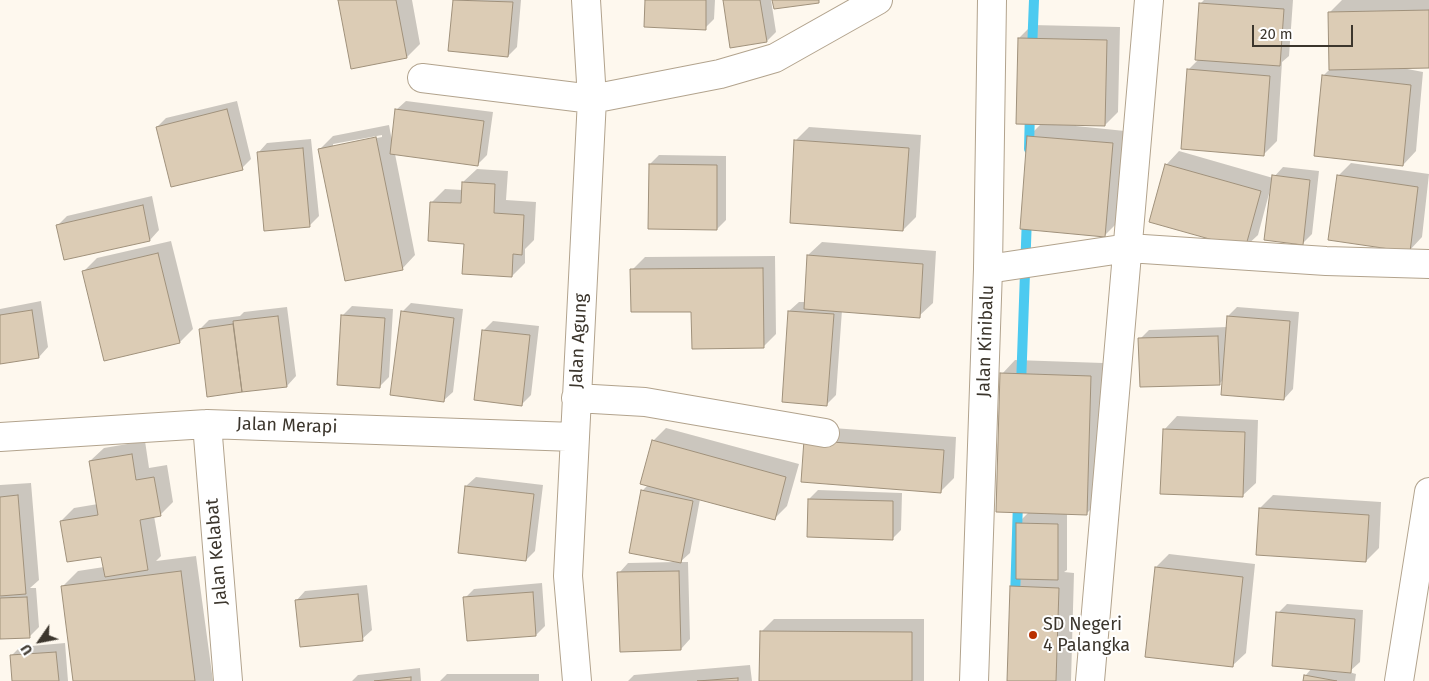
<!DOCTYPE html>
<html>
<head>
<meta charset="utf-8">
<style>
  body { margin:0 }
  #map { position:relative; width:1429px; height:681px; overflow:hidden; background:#fef8ee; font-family:"Fira Sans",sans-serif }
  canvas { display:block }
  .north { position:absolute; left:15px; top:616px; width:50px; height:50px; -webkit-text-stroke:4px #fff; paint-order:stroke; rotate:237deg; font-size:14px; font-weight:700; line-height:20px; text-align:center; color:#3c362d }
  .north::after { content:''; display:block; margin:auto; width:18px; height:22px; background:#3c362d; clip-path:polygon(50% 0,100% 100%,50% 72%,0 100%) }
  .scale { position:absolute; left:1252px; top:25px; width:101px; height:22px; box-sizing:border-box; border:2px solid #3c362d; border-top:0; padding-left:6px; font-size:15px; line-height:18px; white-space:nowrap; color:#3c362d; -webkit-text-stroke:4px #fff; paint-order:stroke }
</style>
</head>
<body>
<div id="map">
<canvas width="1429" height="681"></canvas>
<div class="north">U</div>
<div class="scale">20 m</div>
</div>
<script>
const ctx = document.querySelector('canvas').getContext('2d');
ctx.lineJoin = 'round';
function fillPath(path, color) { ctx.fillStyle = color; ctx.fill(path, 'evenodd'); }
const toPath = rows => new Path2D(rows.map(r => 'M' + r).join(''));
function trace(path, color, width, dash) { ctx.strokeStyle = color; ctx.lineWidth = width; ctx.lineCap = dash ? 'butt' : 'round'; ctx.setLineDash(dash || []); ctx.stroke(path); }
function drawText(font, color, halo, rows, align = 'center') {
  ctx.font = font + ' "Fira Sans",sans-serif'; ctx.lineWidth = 4; ctx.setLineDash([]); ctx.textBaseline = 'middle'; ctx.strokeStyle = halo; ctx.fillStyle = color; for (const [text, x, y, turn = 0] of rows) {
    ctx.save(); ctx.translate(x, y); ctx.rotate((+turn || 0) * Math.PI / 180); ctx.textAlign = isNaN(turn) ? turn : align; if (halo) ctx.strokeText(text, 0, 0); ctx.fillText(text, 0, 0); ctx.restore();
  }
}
fillPath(toPath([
  [339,0,412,0,420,44,407,57],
  [455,0,521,0,517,47,508,56,449,50],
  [646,0,715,0,714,19,705,28],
  [724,0,771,0,776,32,767,41],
  [1204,0,1293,0,1289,56,1282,62,1277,141,1264,154,1188,70,1199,59,1201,3],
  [1342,0,1429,0,1429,67,1397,67,1423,72,1416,151,1403,165,1323,76,1331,68,1329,13],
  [1032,25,1120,27,1118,112,1105,125,1076,124,1076,126,1125,131,1118,222,1105,235,1028,137,1042,123,1019,38],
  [237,101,251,159,242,168,157,127,166,118],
  [406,101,493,112,487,155,478,164,395,154,415,255,402,269,320,149,333,136,389,125,392,141,396,110],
  [382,135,382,137,333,147,333,144],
  [809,127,921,135,916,217,903,230,796,140],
  [311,139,319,216,309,226,258,153,267,143],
  [1179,151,1273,178,1283,167,1319,171,1312,234,1302,244,1270,190,1258,235,1244,248,1166,165],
  [659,155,726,156,726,220,717,229,650,164],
  [1351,163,1429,174,1422,237,1409,251,1338,176],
  [477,169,508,171,506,200,536,202,534,240,525,249,525,263,512,276,465,242,432,202,445,189,463,190,463,182],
  [152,196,159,230,150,240,65,258,58,225,67,216],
  [171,241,193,329,180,342,84,271,97,258],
  [822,242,936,251,933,303,919,316,842,310,836,395,826,405,789,311,799,302,805,302,808,255],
  [775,256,776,334,763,347,692,310,632,270,645,257],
  [41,301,48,347,39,357,0,363,0,309],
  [411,303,463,309,453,392,443,401,402,312],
  [352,306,393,309,389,377,379,387,342,316],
  [287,307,296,376,287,386,208,395,200,329,209,320,240,316,244,312],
  [1237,307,1299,312,1293,389,1284,399,1223,380,1219,384,1140,339,1149,330,1227,327,1228,316],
  [493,321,539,326,531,395,522,404,483,331],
  [1015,360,1103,363,1099,501,1086,514,1067,513,1067,570,1064,572,1074,573,1071,681,1008,681,1011,587,1020,578,1018,523,1029,512,1002,374],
  [1177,416,1258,420,1256,483,1242,496,1164,430],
  [819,427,956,437,954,478,941,491,806,441],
  [666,428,799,464,787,506,774,519,700,499,690,553,680,562,688,562,690,639,681,649,619,573,628,563,677,562,642,491,648,485,653,441],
  [145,441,149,468,167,465,173,502,160,515,154,516,161,556,156,561,196,556,213,681,74,681,62,587,78,571,104,567,102,555,61,521,74,508,98,504,90,461,104,448],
  [476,477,543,485,535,551,526,560,466,486],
  [31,483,39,580,30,588,36,588,39,627,30,636,0,638,0,485],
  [818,490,902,493,901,530,892,539,809,499],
  [1273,495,1381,502,1379,548,1366,561,1260,508],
  [1169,554,1255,564,1246,653,1232,666,1156,567],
  [542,583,545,626,536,635,465,598,474,589],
  [367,585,372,630,362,639,296,601,305,591],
  [1287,604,1363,610,1360,662,1349,672,1356,674,1355,681,1304,681,1305,676,1312,668,1278,613],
  [774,619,924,619,924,681,761,681,761,632],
  [65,643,68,681,13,681,11,656,20,647],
  [750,665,752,681,628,681,634,675],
  [420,668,421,681,352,681,358,675],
  [447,674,539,674,539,681,440,681]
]), '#0003');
trace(toPath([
  [1032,51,1034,0],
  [1029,149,1030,111],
  [1021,386,1027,216],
  [1015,599,1018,501]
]), '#4ccaf0', 10);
const building = toPath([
  [338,0,396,0,407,58,351,69,338,0],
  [453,0,513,2,508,57,448,51,453,0],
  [645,0,706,0,706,30,644,27,645,0],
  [723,0,760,0,767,42,730,48,723,0],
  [772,0,819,0,819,3,774,9,772,0],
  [1199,3,1284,9,1280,66,1195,60,1199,3],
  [1429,10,1429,68,1329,70,1328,12,1429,10],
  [1018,38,1107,40,1105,126,1016,124,1018,38],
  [1187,69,1270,76,1264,156,1181,149,1187,69],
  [1322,75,1411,85,1403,166,1314,156,1322,75],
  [227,109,243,170,171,187,156,127,227,109],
  [395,109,484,121,478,166,390,154,395,109],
  [1027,136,1113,143,1105,237,1020,229,1027,136],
  [376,137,403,270,345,281,318,149,376,137],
  [794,140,909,148,903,231,790,223,794,140],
  [303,148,310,227,264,231,257,152,303,148],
  [649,164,717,165,717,230,648,229,649,164],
  [1165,164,1261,191,1245,249,1149,222,1165,164],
  [1272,175,1310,180,1303,245,1264,240,1272,175],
  [1337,175,1418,187,1410,252,1328,240,1337,175],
  [462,182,495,184,494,213,524,215,522,255,513,254,512,277,462,274,464,244,428,241,430,202,461,203,462,182],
  [143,205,150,241,64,260,56,225,143,205],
  [158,253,180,343,104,361,82,271,158,253],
  [807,255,923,264,920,318,804,309,807,255],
  [763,268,764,348,692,349,691,312,631,312,630,269,763,268],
  [32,310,39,358,0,364,0,315,32,310],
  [401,311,454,318,444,402,390,395,401,311],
  [788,311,834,314,827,406,782,402,788,311],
  [341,315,385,318,380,388,337,385,341,315],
  [278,316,287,387,242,392,233,321,278,316],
  [1227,316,1290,321,1284,400,1221,395,1227,316],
  [233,324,242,392,207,397,199,329,233,324],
  [482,330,530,335,522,406,474,400,482,330],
  [1218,336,1220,385,1140,387,1138,338,1218,336],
  [1000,373,1091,376,1087,515,996,512,1000,373],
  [1163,429,1245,432,1243,497,1160,494,1163,429],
  [652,440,786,477,775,520,640,484,652,440],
  [804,440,944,450,941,493,801,482,804,440],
  [132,454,136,480,154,477,161,516,140,520,148,570,105,577,101,557,67,562,60,521,98,515,89,461,132,454],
  [465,486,534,494,526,561,458,553,465,486],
  [641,490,693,501,681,563,629,553,641,490],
  [18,495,26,594,0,596,0,497,18,495],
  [808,499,893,501,893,540,807,537,808,499],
  [1259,508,1369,515,1366,562,1256,555,1259,508],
  [1016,523,1058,524,1058,580,1016,579,1016,523],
  [1155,567,1243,577,1233,667,1145,657,1155,567],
  [181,571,195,681,73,681,61,586,181,571],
  [679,571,681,650,620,652,617,572,679,571],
  [1010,586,1059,588,1056,681,1007,681,1010,586],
  [533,592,536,636,467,641,463,597,533,592],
  [358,594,363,641,300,647,295,600,358,594],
  [27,597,30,638,0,639,0,598,27,597],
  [1276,612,1355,619,1351,673,1272,666,1276,612],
  [760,631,912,632,912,681,759,681,760,631],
  [56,652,59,681,12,681,10,655,56,652],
  [1304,675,1337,681,1303,681,1304,675],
  [411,677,411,681,374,681,411,677],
  [738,678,738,681,697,681,738,678]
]);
fillPath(building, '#dcccb5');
trace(building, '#a0917b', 1);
const minor = toPath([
  [422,78,592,99,720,74,775,58,878,0],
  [988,269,1128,248,1326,261,1429,264],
  [576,398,645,402,825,433],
  [207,424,228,681],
  [0,437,207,424,574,437],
  [577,681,568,576,592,99,586,0],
  [1090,681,1149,0],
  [1399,681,1429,492]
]);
const tertiary = toPath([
  [974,681,988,269,992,0]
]);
trace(minor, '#b2a38d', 30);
trace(tertiary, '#b2a38d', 30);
trace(minor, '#fff', 28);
trace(tertiary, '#fff', 28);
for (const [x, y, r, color] of [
  [1033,635,5,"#b93000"]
]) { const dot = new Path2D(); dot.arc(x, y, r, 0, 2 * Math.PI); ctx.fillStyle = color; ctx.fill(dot); trace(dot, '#fff', 2); }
drawText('18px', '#3c362d', '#fff', [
  ["Jalan Agung",579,341,-87],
  ["Jalan Kinibalu",986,341,-88],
  ["Jalan Merapi",287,426,2],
  ["Jalan Kelabat",217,552,-95]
]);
drawText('18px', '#3c362d', '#fff', [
  ["SD Negeri",1043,625],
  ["4 Palangka",1043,646]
], 'left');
</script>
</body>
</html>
